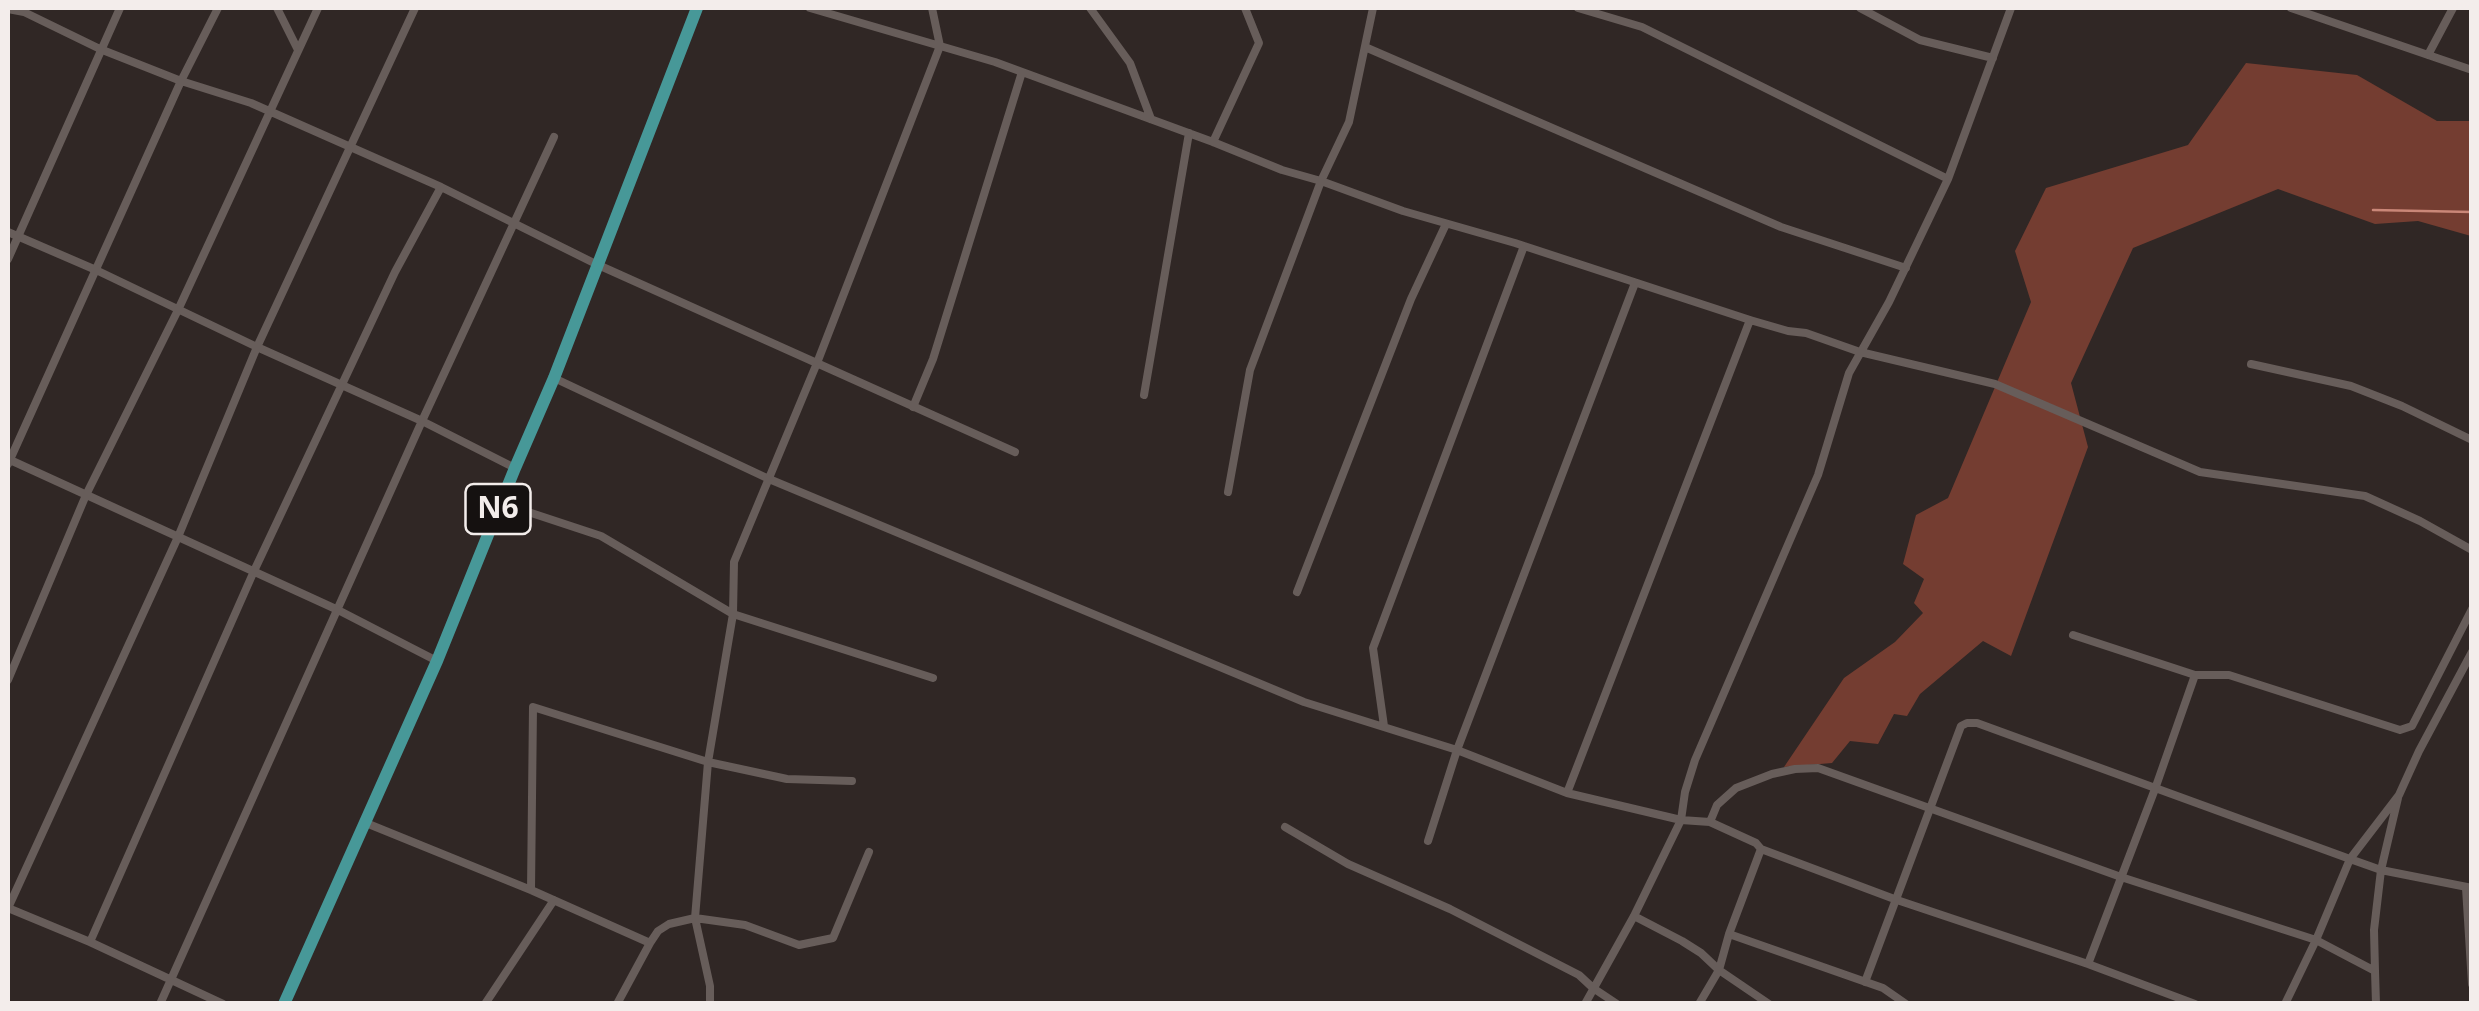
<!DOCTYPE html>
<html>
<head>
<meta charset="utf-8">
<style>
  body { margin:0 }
  #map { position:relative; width:2479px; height:1011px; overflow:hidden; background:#302725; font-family:"Open Sans",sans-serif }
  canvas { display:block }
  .frame { position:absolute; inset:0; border:10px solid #f3edeb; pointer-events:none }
</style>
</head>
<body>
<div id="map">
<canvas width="2479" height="1011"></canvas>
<div class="frame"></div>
</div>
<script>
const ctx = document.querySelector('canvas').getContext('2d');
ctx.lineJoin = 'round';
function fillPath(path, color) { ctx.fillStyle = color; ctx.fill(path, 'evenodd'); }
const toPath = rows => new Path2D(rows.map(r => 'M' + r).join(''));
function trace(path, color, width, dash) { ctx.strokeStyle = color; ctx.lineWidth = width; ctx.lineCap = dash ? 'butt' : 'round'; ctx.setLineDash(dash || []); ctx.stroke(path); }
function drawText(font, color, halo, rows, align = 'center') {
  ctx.font = font + ' "Open Sans",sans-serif'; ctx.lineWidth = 10; ctx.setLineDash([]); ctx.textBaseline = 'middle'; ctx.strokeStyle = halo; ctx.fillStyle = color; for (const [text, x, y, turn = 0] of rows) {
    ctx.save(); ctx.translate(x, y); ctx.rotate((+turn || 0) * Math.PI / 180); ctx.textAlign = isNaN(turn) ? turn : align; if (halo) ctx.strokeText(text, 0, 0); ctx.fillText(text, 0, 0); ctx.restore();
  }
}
fillPath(toPath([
  [2246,63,2357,75,2437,121,2471,121,2471,236,2418,221,2375,224,2278,189,2133,248,2071,383,2088,447,2011,656,1983,641,1920,694,1907,716,1894,714,1878,744,1850,741,1832,763,1784,767,1844,678,1895,642,1923,613,1914,603,1924,579,1903,564,1916,515,1948,498,2031,302,2015,251,2046,188,2188,145]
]), '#743d31');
trace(toPath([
  [2373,210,2472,212]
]), '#ca8778', 2.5);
trace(toPath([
  [277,8,298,50],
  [810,8,995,62,1213,142,1282,170,1321,181,1403,211,1515,243,1750,320,1788,331,1806,333,1860,352,1995,384,2200,472,2365,496,2420,521,2472,550],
  [1090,8,1130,63,1151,119],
  [1578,8,1642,27,1948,179],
  [1860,8,1920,40,1993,58],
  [2291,8,2472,70],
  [8,9,24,12,100,49,181,81,251,103,441,187,596,264,1015,452],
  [1365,47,1781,227,1906,268],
  [2428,55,2453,8],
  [1213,142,1259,43,1245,8],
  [8,232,96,270,257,347,422,421,515,468],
  [8,259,120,8],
  [2251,364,2351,386,2402,406,2472,440],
  [554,378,769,479,1304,702,1457,750,1567,793,1681,820,1710,822,1756,843,1761,849,1897,900,2088,964,2195,1004],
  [1144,395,1189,133],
  [913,407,933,359,1022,72],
  [8,459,338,610,437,661],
  [8,464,181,81,218,8],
  [1228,492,1250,370,1321,181,1349,122,1373,8],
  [501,503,601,536,733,614,933,678],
  [1297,592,1411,299,1446,224],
  [2073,635,2195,675,2155,789,2088,964],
  [2195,675,2229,675,2400,730,2412,726,2472,609],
  [8,680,86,495,178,310,318,8],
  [1384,726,1373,648,1524,246],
  [1567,793,1750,320],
  [1710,822,1717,805,1736,788,1772,774,1795,769,1818,768,2121,877,2316,940,2375,971,2376,1004],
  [366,823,531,890,650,943],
  [1285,827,1348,864,1450,909,1579,975,1593,988,1617,1004],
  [1428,841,1457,750,1635,283],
  [2466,888,2472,984],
  [531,890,533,707,708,762,787,779,852,781],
  [8,908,178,537,257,347,415,8],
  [8,908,90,942,223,1004],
  [1634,916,1682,941,1701,953,1719,970,1769,1004],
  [1729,934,1883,988,1906,1004],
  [90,942,254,571,395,272,441,187],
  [2375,971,2374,930,2381,870,2398,798],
  [1865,982,1961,726,1967,723,1977,723,2350,859,2381,870,2472,888],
  [160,1004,422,421,554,137],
  [485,1004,554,900],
  [617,1004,650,943,658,931,669,924,695,918,745,925,799,945,833,938,869,852],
  [710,1004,710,986,695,918,708,762,733,614,734,562,817,363,940,46,932,8],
  [1585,1004,1634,916,1681,820,1685,792,1695,760,1818,475,1849,373,1889,302,1948,179,2011,8],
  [1699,1004,1719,970,1729,934,1761,849],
  [2285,1004,2316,940,2350,859,2399,795,2419,751,2472,652]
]), '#675d5a', 8);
trace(toPath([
  [284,1004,437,661,515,468,554,378,697,8]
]), '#479898', 12);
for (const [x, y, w] of [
  [498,509,65]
]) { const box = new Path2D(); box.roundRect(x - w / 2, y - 25, w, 50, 8); ctx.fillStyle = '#151110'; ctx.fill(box); trace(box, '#f3edeb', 2.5); }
drawText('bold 30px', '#f3edeb', null, [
  ["N6",498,509]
]);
</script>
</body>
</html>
